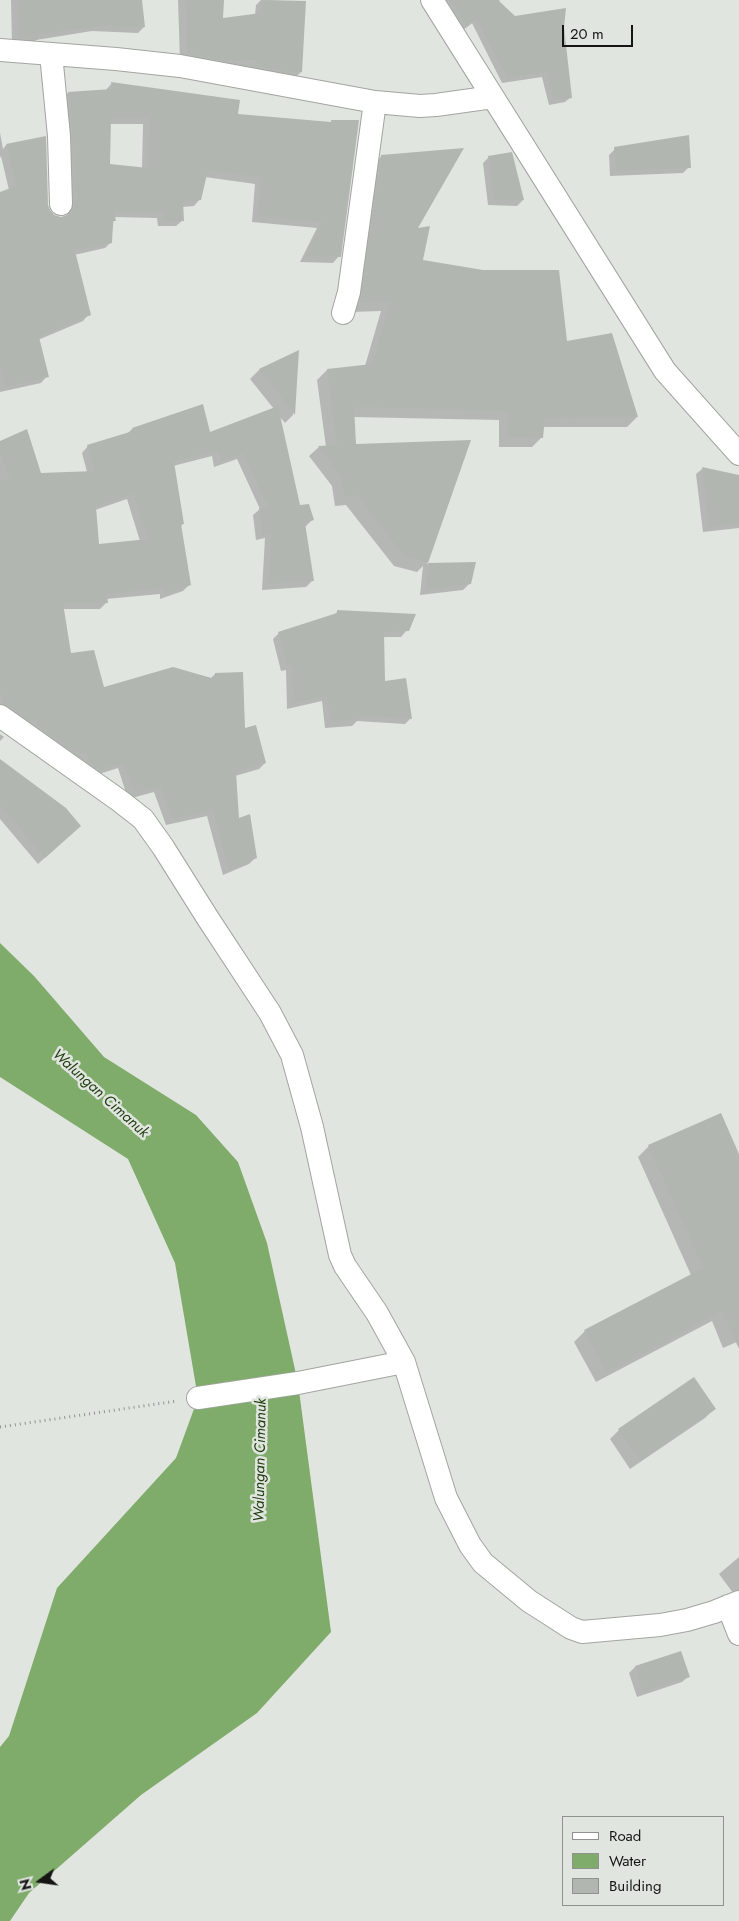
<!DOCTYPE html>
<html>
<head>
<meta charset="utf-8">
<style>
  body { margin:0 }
  #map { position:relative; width:739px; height:1921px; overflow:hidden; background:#e1e5e0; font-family:Jost,sans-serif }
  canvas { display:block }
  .legend { position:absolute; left:562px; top:1816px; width:162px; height:90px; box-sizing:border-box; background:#e1e5e0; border:1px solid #8f928e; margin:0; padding:6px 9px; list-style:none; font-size:15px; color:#151614 }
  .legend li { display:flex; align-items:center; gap:10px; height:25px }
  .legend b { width:25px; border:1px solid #8f928e }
  .north { position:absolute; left:15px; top:1856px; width:50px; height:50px; -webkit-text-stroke:4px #e1e5e0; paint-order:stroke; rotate:256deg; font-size:14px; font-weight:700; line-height:20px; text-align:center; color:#151614 }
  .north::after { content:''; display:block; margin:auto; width:18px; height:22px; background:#151614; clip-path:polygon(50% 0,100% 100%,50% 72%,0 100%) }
  .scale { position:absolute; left:562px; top:25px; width:71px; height:22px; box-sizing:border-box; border:2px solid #151614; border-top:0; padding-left:6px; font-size:15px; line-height:18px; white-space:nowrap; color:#151614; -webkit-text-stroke:4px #e1e5e0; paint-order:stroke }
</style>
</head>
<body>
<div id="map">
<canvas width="739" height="1921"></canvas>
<ul class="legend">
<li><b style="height:6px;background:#fff"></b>Road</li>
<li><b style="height:14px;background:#80ac6b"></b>Water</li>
<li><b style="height:14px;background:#b2b6b1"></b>Building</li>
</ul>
<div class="north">N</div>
<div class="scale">20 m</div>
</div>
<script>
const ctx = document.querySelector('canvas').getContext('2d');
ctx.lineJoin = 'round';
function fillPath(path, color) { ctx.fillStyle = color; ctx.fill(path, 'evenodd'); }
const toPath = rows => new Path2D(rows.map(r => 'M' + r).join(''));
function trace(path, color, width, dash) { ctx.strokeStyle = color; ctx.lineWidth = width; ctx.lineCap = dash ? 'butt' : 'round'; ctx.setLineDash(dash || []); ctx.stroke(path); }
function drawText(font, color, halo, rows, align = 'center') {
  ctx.font = font + ' Jost,sans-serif'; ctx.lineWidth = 5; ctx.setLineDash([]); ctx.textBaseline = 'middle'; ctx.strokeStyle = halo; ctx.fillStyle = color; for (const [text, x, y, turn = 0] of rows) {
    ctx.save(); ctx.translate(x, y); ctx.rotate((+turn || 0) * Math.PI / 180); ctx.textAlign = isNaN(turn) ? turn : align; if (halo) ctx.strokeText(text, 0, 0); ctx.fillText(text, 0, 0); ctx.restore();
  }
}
fillPath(toPath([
  [0,943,34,976,104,1057,196,1115,238,1162,267,1243,298,1383,331,1632,257,1713,141,1795,29,1893,10,1921,0,1921,0,1747,9,1736,57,1588,176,1458,198,1398,175,1263,128,1159,0,1077]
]), '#80ac6b');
fillPath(toPath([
  [11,0,141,0,144,27,138,33,92,31,36,40,31,46,12,44],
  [178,0,222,0,222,19,255,15,256,5,261,0,305,2,301,72,293,80,180,62],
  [445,0,496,0,514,17,563,27,571,97,565,102,549,105,542,77,502,83,472,23,462,31,442,3],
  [112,83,237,115,329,123,332,121,339,256,333,263,300,262,317,228,252,222,255,184,205,177,200,199,194,206,182,207,183,220,176,226,158,226,157,218,114,217,111,242,105,248,74,255,89,314,83,321,38,340,47,376,41,383,0,392,0,193,9,190,1,156,0,158,0,133,3,149,6,145,54,216,62,218,67,217,68,211,62,100,68,93,106,90],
  [110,124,143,124,142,169,109,165],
  [615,149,689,167,683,173,610,176,609,155],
  [382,156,415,229,422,261,566,342,637,417,627,427,543,427,542,437,532,447,499,447,499,420,353,417,354,446,469,442,427,564,475,563,470,583,463,590,420,595,423,566,417,572,394,566,346,505,335,506,332,486,309,456,319,447,326,447,317,380,327,370,365,366,381,311,350,312,371,166],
  [489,157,523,200,517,206,488,205,483,163],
  [297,352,293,415,285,423,279,416,299,506,312,520,305,527,312,581,306,587,262,590,265,538,256,540,253,515,260,509,237,459,214,467,212,456,173,466,183,524,180,527,189,585,183,591,160,599,160,594,106,599,106,603,100,609,62,609,70,654,103,688,210,679,215,674,244,730,265,763,259,769,235,776,238,820,256,857,249,864,223,875,207,816,166,825,154,792,128,799,118,768,93,776,84,770,81,759,69,759,0,711,0,443,40,475,87,472,82,453,88,446,127,434,132,429,210,433,274,409,250,379,259,370],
  [127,499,140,541,97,546,95,510],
  [702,469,739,476,739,528,703,532,696,474],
  [338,611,407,630,401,637,383,637,383,682,411,718,405,724,357,721,352,726,325,728,322,701,287,709,286,670,281,671,273,639,279,633,333,616],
  [0,734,4,737,0,741],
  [0,761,73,832,38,864,0,819],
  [649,1146,739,1157,739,1341,723,1348,712,1321,596,1382,574,1342,585,1331,691,1275,638,1157],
  [714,1409,705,1418,630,1469,610,1439,619,1430],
  [739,1557,739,1601,719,1574],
  [681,1652,689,1676,682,1682,637,1697,629,1673,635,1667]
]), '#0003');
fillPath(toPath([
  [17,0,142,0,145,27,99,26,38,35,38,40,18,38],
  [186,0,224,0,223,18,261,13,263,0,306,1,302,72,291,73,255,66,256,60,227,61,187,54],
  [449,0,500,0,499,1,515,16,566,8,564,27,572,98,554,101,547,72,507,78,477,19,467,27],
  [111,82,240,100,238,114,331,122,331,120,359,120,341,257,305,256,322,222,258,216,261,178,208,170,201,200,183,202,184,221,164,221,163,212,114,211,116,221,113,221,112,243,75,251,91,315,39,337,49,377,5,387,0,366,0,192,16,186,6,144,46,136,48,205,50,210,54,215,61,217,67,215,72,211,74,204,72,136,68,92,112,89],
  [111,118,149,118,148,168,110,164],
  [689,135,691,168,616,171,614,147],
  [464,148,418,228,430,226,423,260,483,270,559,270,567,341,612,333,638,417,545,418,543,438,508,437,508,411,354,407,356,444,471,440,428,563,404,556,357,495,344,497,341,476,318,446,337,445,327,369,372,364,390,302,360,303,381,155],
  [512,152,524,200,494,200,488,156],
  [299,350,295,415,259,369],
  [203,404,210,432,278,406,300,505,309,504,314,520,305,523,314,581,268,584,271,533,262,535,259,508,268,507,243,454,221,462,218,450,174,462,184,524,181,524,191,585,166,594,166,588,107,594,108,603,63,603,71,653,94,650,104,687,173,667,215,679,215,673,243,672,245,728,256,725,266,763,236,772,239,818,250,814,257,858,229,870,213,810,172,819,160,786,135,793,124,763,100,770,90,763,87,753,75,753,38,726,36,718,31,722,4,704,0,691,0,480,10,480,0,452,0,441,27,429,41,473,94,471,87,445,133,431,132,428],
  [133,494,148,539,99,544,96,507],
  [702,467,739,475,739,523,709,527],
  [476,562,471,584,426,590,428,563],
  [337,610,416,614,409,631,384,632,385,681,406,678,412,719,359,715,359,720,330,722,327,696,293,703,292,665,287,666,278,632,337,613],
  [0,759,66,808,81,826,45,858,0,805],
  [721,1113,739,1154,739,1349,722,1311,606,1373,584,1330,703,1268,648,1145],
  [694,1377,716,1409,640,1461,618,1429],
  [681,1651,690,1677,643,1692,635,1666]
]), '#b2b6b1');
const street = toPath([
  [432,0,665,371,739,454],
  [0,50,116,59,180,66,375,102,420,106,436,105,493,97],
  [51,54,59,136,61,204],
  [343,313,349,292,375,102],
  [0,716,120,801,143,819,163,847,207,917,270,1013,292,1055,312,1127,340,1255,345,1266,377,1313,404,1362,446,1498,470,1545,483,1563,529,1601,571,1628,582,1632,660,1625,687,1620,714,1612,739,1602],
  [198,1398,298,1383,404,1362],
  [728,1606,739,1634]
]);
trace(street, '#a2a5a0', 24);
trace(toPath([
  [0,1427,177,1401]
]), '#919490', 3, [1, 4]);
trace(street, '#fff', 22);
drawText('italic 15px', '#234013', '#e1e5e0', [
  ["Walungan Cimanuk",100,1094,42],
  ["Walungan Cimanuk",261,1460,-89]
]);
</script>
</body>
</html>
